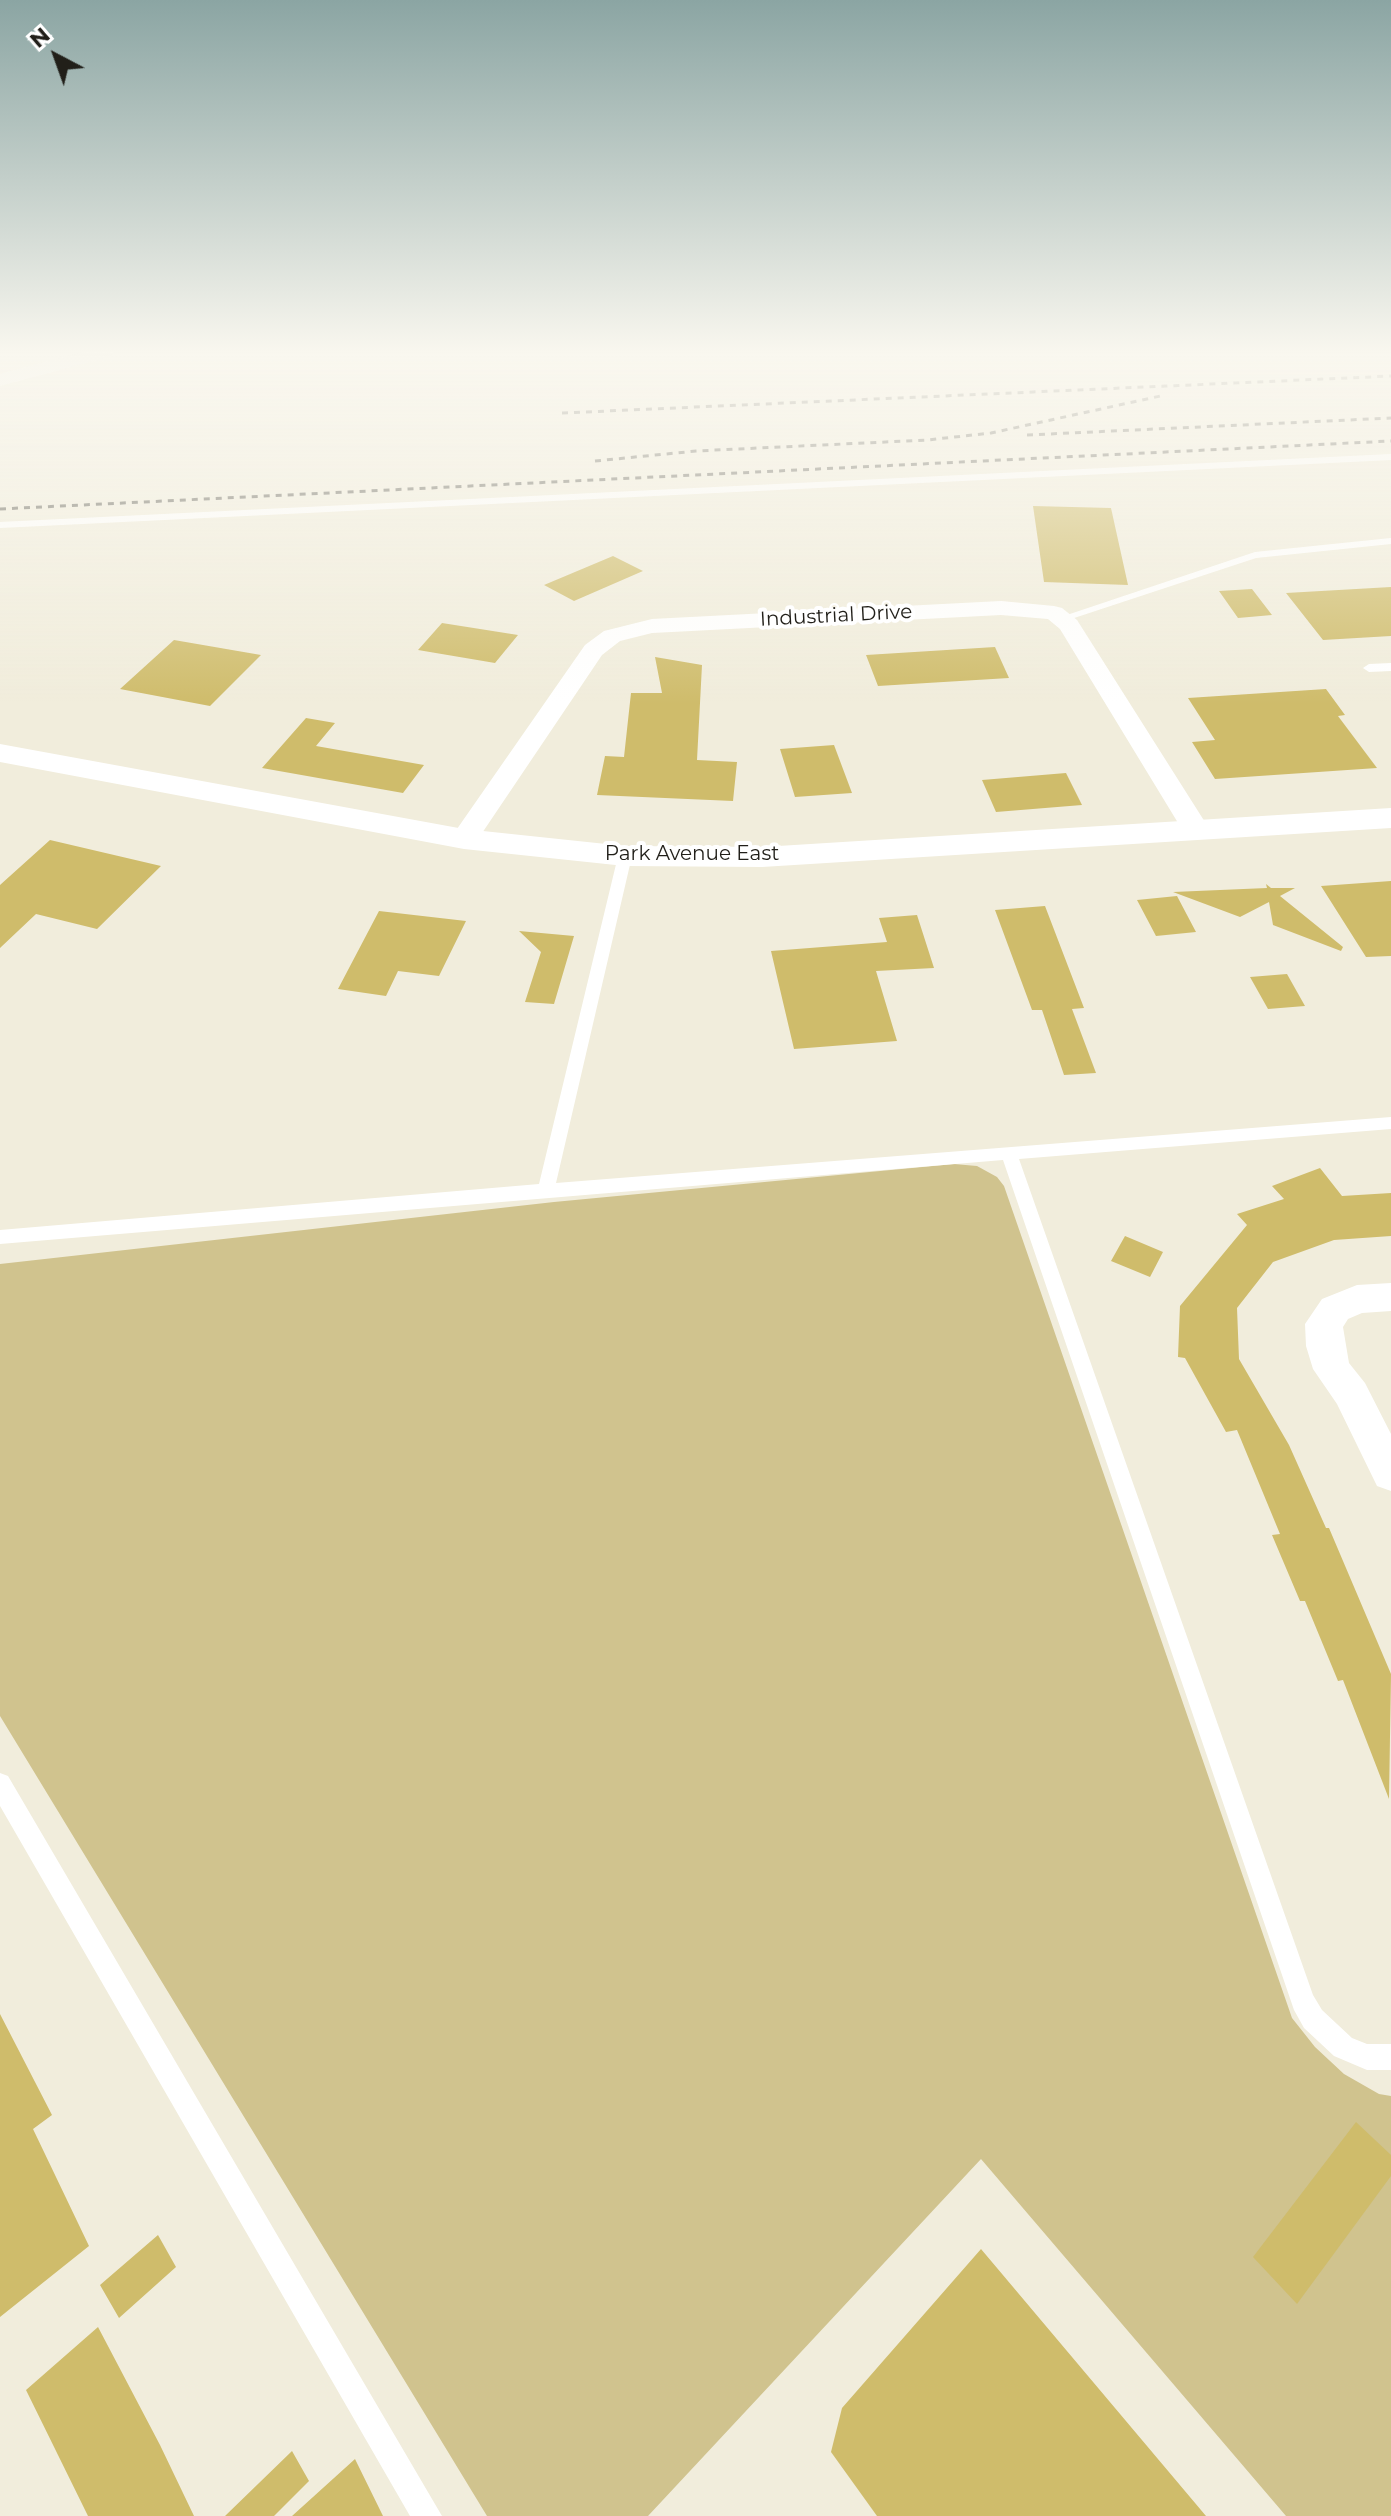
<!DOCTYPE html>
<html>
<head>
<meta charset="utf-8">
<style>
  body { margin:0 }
  #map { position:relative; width:1391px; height:2516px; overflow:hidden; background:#f1eddc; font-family:Montserrat,sans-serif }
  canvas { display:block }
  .north { position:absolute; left:16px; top:16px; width:80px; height:80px; -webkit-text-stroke:6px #fff; paint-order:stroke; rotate:319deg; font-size:22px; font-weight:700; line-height:32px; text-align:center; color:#211f19 }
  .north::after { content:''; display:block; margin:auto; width:28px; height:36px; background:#211f19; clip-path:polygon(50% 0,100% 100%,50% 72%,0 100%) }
</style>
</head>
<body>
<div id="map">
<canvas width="1391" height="2516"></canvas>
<div class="north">N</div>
</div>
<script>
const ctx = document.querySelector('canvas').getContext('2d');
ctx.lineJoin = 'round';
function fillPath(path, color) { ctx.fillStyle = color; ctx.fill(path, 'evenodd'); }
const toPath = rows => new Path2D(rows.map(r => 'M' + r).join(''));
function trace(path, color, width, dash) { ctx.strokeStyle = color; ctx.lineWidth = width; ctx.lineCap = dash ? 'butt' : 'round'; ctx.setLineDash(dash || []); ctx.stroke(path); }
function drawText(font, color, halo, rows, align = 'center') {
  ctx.font = font + ' Montserrat,sans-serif'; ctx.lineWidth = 8; ctx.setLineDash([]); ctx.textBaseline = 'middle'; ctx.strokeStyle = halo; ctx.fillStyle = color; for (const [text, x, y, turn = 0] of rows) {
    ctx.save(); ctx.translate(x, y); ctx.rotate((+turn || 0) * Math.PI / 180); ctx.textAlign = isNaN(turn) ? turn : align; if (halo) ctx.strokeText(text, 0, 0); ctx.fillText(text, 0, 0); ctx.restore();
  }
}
fillPath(toPath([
  [954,1164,977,1166,997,1177,1004,1186,1292,2018,1315,2047,1344,2074,1379,2094,1391,2096,1391,2516,1286,2516,981,2159,648,2516,487,2516,0,1716,0,1264,554,1202]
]), '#d0c38e');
fillPath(toPath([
  [1033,506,1111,508,1128,585,1044,582],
  [613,556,643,571,574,601,544,585],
  [1391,587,1391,636,1323,640,1286,593],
  [1252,589,1272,615,1238,618,1219,591],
  [442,623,518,635,495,663,418,650],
  [174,640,261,655,210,706,120,689],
  [995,647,1009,678,878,686,866,655],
  [655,657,702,665,697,760,737,762,733,801,597,795,605,756,624,757,631,693,662,693],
  [1326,689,1345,715,1338,716,1377,768,1215,779,1192,742,1215,740,1188,698],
  [306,718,335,723,316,746,424,765,403,793,262,768],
  [834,745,852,793,795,797,780,749],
  [1066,773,1082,805,996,812,982,780],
  [50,840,161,866,97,929,36,914,0,948,0,885],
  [1391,881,1391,956,1366,957,1321,886],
  [1266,884,1271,888,1295,888,1280,896,1343,947,1341,951,1273,925,1269,902,1240,917,1173,892,1267,888],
  [1177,896,1196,932,1156,936,1137,900],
  [1045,906,1084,1008,1072,1009,1096,1073,1064,1075,1042,1010,1032,1010,995,910],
  [379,911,466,921,439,976,398,971,386,996,338,989],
  [917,915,934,968,876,971,897,1041,794,1049,771,951,887,942,879,918],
  [519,931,574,936,554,1004,525,1002,541,952],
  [1287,974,1305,1006,1268,1009,1250,977],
  [1320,1168,1342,1196,1391,1193,1391,1236,1334,1240,1273,1262,1237,1308,1239,1359,1289,1445,1326,1528,1329,1528,1391,1674,1389,1799,1343,1680,1338,1681,1305,1601,1300,1601,1272,1535,1280,1534,1237,1430,1226,1432,1185,1358,1178,1357,1180,1306,1247,1225,1237,1214,1284,1199,1272,1186],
  [1125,1236,1163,1252,1150,1277,1111,1261],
  [0,2014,52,2115,33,2129,89,2246,0,2317],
  [1356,2122,1391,2155,1391,2176,1297,2304,1253,2257],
  [158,2235,176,2267,119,2318,100,2285],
  [981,2249,1206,2516,877,2516,831,2452,842,2408],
  [98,2327,160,2445,194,2516,88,2516,26,2390],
  [292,2451,309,2481,274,2516,225,2516],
  [355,2459,383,2516,292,2516]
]), '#cfbc6b');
fillPath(toPath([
  [1391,454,1391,460,0,528,0,522,1391,454],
  [1391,538,1391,544,1256,558,1065,621,1055,619,1255,552,1391,538],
  [1391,663,1391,671,1369,672,1363,668,1369,664,1391,663],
  [625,852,632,856,556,1183,1391,1117,1391,1129,1019,1159,1313,1995,1322,2010,1352,2038,1367,2044,1391,2044,1391,2070,1367,2070,1334,2056,1304,2028,1294,2010,1003,1160,0,1244,0,1230,539,1184,618,856,625,852],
  [0,1773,8,1776,442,2516,410,2516,0,1806,0,1773]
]), '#fff');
fillPath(toPath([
  [83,352,114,352,111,356,0,386,0,374,83,352],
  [1001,601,1054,606,1062,608,1077,620,1210,830,1206,836,1196,838,1186,836,1060,629,1048,619,1001,615,652,633,620,641,602,655,474,845,464,847,454,845,450,839,585,645,604,631,652,619,1001,601],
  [1391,1283,1391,1311,1362,1313,1348,1319,1343,1327,1349,1363,1365,1383,1391,1434,1391,1491,1377,1486,1337,1404,1313,1369,1306,1346,1305,1324,1322,1299,1357,1285,1391,1283]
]), '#fff');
fillPath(toPath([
  [0,744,464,829,625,846,762,847,1391,808,1391,828,762,867,625,866,464,849,0,762,0,744]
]), '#fff');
trace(toPath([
  [562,413,1391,376],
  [1027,435,1391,418],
  [595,461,696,451,927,440,991,433,1165,395],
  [0,509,1391,441]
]), '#6c6a60', 3, [6, 6]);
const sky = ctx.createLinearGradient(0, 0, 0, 704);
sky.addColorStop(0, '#8ba5a3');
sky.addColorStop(0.5, '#f9f7ef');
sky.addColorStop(1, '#f9f7ef00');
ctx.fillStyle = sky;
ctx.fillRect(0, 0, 1391, 704);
drawText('20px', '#211f19', '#fff', [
  ["Industrial Drive",836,616,-3],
  ["Park Avenue East",692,854]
]);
</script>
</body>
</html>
